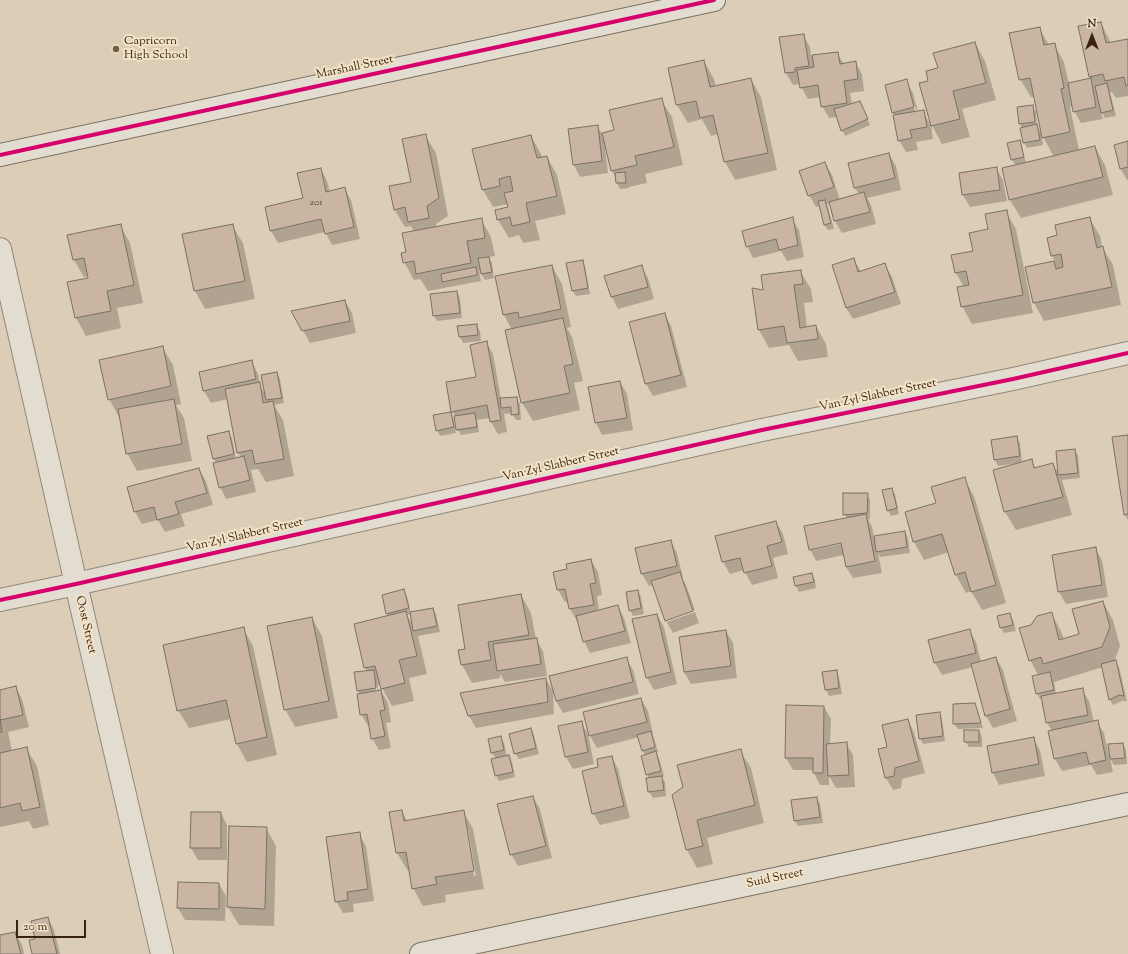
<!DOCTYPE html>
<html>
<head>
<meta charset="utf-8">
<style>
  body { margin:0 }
  #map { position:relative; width:1128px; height:954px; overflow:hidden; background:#dcceb6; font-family:"Sorts Mill Goudy",serif }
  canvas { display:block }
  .north { position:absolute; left:1072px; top:16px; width:40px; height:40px; -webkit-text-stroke:3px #f2e2c6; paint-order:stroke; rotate:0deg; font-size:11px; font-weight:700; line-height:16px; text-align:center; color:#392212 }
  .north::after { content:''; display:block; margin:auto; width:14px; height:18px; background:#392212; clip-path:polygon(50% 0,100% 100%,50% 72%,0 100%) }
  .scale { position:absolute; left:16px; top:920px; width:70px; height:18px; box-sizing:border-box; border:2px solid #392212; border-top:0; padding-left:5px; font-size:12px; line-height:14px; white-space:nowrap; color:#392212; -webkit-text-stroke:3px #f2e2c6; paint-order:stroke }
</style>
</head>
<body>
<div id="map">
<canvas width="1128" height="954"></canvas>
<div class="north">N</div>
<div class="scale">20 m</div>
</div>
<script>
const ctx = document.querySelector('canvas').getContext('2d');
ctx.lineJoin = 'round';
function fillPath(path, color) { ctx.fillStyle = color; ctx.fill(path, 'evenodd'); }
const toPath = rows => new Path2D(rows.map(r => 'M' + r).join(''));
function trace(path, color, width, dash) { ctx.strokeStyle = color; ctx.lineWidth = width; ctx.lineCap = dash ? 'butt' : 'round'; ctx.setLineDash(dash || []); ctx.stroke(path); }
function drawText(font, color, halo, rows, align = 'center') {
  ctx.font = font + ' "Sorts Mill Goudy",serif'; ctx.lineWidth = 4; ctx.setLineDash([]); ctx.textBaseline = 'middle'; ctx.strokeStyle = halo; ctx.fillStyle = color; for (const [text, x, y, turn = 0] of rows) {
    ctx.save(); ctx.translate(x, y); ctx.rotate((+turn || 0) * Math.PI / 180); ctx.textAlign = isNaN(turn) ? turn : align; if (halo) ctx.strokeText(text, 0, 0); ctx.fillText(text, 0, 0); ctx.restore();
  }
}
fillPath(toPath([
  [1101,23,1111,43,1128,40,1128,96,1116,98,1112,92,1110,92,1116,116,1105,118,1101,111,1103,119,1081,123,1074,111,1073,106,1070,107,1079,150,1095,147,1105,165,1113,195,1021,218,1010,200,1003,169,1016,166,1012,160,1008,144,1019,141,1022,147,1026,163,1054,157,1041,133,1043,145,1027,148,1024,142,1022,128,1020,124,1032,106,1036,112,1037,126,1042,135,1035,97,1031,97,1020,79,1039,28,1049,45,1054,44,1064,62,1069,84,1091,79,1090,76],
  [803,35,810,47,811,56,837,53,844,64,855,62,862,74,864,91,850,93,852,104,863,108,870,125,845,136,842,130,838,117,829,118,822,106,821,97,808,99,801,87,800,84,793,85,786,73,781,38],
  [975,43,985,61,996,100,962,109,970,137,942,144,931,124,933,139,916,142,918,150,906,152,899,140,895,116,893,112,906,81,913,93,918,112,923,111,930,124,929,81,939,69],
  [912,102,918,112,916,112,911,103],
  [704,61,714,79,716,87,751,79,761,97,777,170,735,180,725,162,718,134,711,136,702,119,688,123,677,105,669,69],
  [661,100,672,117,683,165,645,174,647,183,629,187,629,188,620,189,617,183,616,178,612,171,606,146,605,147,608,173,580,177,574,165,569,130,597,126,602,134,615,131],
  [425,135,436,153,448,216,436,224,437,228,481,219,491,237,495,256,488,257,492,263,494,278,485,280,479,270,481,281,428,291,420,279,414,280,404,262,414,232,411,226,405,227,394,209,412,183],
  [531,136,541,154,542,158,547,157,557,175,566,214,535,221,540,240,523,243,519,235,509,238,498,220,496,211,509,208,508,204,493,207,483,190],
  [1128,142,1128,180,1127,180,1120,168],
  [889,154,896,166,901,190,867,198,871,205,876,224,842,233,835,221,830,203,827,204,834,229,828,230,824,225,820,206,816,207,809,195,825,163,832,175,840,200,859,194,855,188,850,164],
  [996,168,1003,180,1007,201,970,207,963,195,960,174],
  [321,169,327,181,330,192,344,188,351,200,360,239,332,245,325,232,278,243,271,231,304,199],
  [1006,212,1016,229,1033,313,972,324,962,306,964,287,956,273,974,251,989,230],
  [792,219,799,230,804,257,787,261,781,251,753,258,747,246],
  [1090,219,1100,236,1102,247,1113,265,1121,305,1044,321,1034,303,1027,267,1055,261,1052,256,1058,236],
  [120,225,130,243,143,303,117,308,121,328,86,336,76,318,68,283,89,279,89,276,84,277,74,260],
  [232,225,243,243,255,299,205,309,195,291,184,235],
  [854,259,861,272,885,265,892,277,901,304,853,319,846,308],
  [582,261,585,266,590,294,576,296,573,291],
  [552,266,562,284,571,327,567,328,572,337,583,381,574,383,580,410,533,421,522,403,512,330,504,315],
  [641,266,648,278,654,299,618,309,612,297,606,277],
  [800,271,811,289,813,302,804,303,807,328,816,326,826,344,828,357,798,361,789,345,769,348,759,330,753,289,764,291],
  [457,292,460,298,462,318,437,321,434,315],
  [345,301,352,313,356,333,310,343,293,312],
  [665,314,671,326,687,387,653,396,646,384,630,323],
  [476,325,480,331,481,341,463,343,460,337,459,327],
  [486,342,493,354,501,399,516,398,520,404,521,420,516,420,512,413,504,414,507,432,498,434,491,422,490,418,477,420,479,432,461,435,457,428,455,416,452,411,477,378],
  [162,347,173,365,181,404,176,405,184,418,192,461,137,471,127,453,120,417,119,417,109,399],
  [252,362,258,374,261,387,265,394,277,373,280,379,284,403,274,405,283,420,294,476,266,482,258,469,251,470,256,492,226,499,220,487,216,463,214,459,228,432,232,438,236,459,241,457,238,453,228,399,211,403,204,391],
  [620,382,627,394,633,430,602,435,596,423],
  [450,413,453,418,456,433,440,436,437,430],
  [1128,436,1128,520,1125,515],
  [1016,437,1020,443,1022,463,1031,461,1036,468,1053,464,1059,475,1057,451,1074,450,1078,455,1080,478,1062,480,1072,515,1016,530,1005,512,994,470,1018,464,1018,463,998,466,995,460],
  [199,469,206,481,213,505,181,514,185,526,165,532,158,520,142,524,135,512,129,488],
  [964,478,974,496,1006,603,982,610,971,591,966,593,956,575,949,552,924,560,914,542,906,513,937,504],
  [891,489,895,494,899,514,891,516,888,510],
  [867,494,870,500,870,519,868,519,872,527,874,537,905,532,908,538,910,553,880,557,878,553,882,573,853,578,846,567,844,555,816,561,810,549,847,518,844,514],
  [845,541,846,543,812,550,812,548],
  [776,522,783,534,788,554,773,558,778,578,752,585,744,570,730,574,723,562,717,537],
  [671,541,677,553,683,578,682,578,686,585,695,610,667,619,667,622,695,612,699,623,673,633,666,621,653,585,649,586,642,574,636,549],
  [1095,548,1102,560,1108,597,1066,604,1059,592],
  [591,560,598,572,602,595,597,596,599,611,618,606,624,618,631,643,590,653,584,641,578,621,577,621,570,609,569,601,565,602,558,590,555,572,568,570],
  [811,574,815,580,816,588,799,592,796,586,794,577],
  [404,590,407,596,411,613,433,609,436,614,440,632,418,636,427,674,409,678,414,701,392,706,382,688,381,685,378,685,378,692,381,691,388,703,391,722,386,723,391,748,379,750,372,738,370,726,368,726,361,714,360,695,358,690,368,672,365,668,355,625,389,617,387,613],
  [411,614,413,625,407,615],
  [375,686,377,686,378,693,376,693],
  [638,591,641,597,644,614,633,616,630,610],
  [521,595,531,613,536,639,543,651,547,676,505,682,500,674,500,678,472,683,462,665,459,651,466,650],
  [1103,602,1113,620,1120,646,1114,662,1116,662,1119,667,1127,701,1122,701,1113,705,1110,700,1103,667,1054,682,1056,694,1082,689,1089,701,1094,722,1097,722,1104,733,1109,756,1123,744,1126,750,1127,764,1114,765,1110,758,1113,772,1097,775,1091,765,1062,771,1055,759,1049,732,1052,731,1047,723,1042,699,1040,699,1037,693,1038,675,1030,660,1032,625,1051,613,1061,631,1064,639,1080,635],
  [1010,614,1013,620,1016,631,1004,633,1001,628],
  [657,615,664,627,677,684,654,690,647,678,633,620],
  [312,618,322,636,338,718,295,727,285,709],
  [243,628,253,646,277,755,247,762,237,744,231,719,189,728,178,710],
  [969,630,976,642,981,662,996,658,1003,670,1017,721,993,728,986,716,973,667,942,675,935,663,930,640],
  [726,631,733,643,737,678,691,684,684,672,680,638],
  [626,658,633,670,639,694,563,713,556,701],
  [836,671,839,677,842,694,829,696,826,690],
  [546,679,553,691,554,714,476,728,469,716],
  [16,688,22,699,29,727,8,732,12,751,26,748,37,766,49,825,33,829,29,821,0,827,0,691],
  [641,699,648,711,653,734,652,734,654,738,658,752,656,753,659,758,664,776,661,777,665,782,666,796,653,798,649,792,647,778,649,778,647,774,645,755,642,750,639,737,597,748,590,736,584,713],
  [974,704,977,710,983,728,958,729,954,724],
  [824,707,831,719,830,744,846,743,853,755,855,787,836,788,829,776,829,785,820,785,814,773,814,770,793,770,786,758],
  [939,713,942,719,945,741,923,744,920,738],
  [908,720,914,732,925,773,902,779,901,788,893,790,886,778,889,748],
  [581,722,588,734,594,764,573,769,566,757],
  [531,729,534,735,539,754,519,759,515,753],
  [979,731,982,737,982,747,969,747,965,741],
  [500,737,504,743,507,757,509,756,512,762,515,777,499,781,496,775,496,759,492,753,489,740],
  [1033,738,1040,750,1045,776,999,785,993,773],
  [740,751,751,768,764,823,707,838,713,864,697,868,687,850,673,795],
  [612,757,618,769,630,818,600,825,593,813,599,768],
  [533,797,540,809,552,858,518,866,511,854],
  [817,798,820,804,823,823,798,826,795,821],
  [402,811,407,821,463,811,473,829,484,889,445,895,446,902,423,906,413,888,410,871,408,871,397,853,390,813],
  [466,829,468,829,476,876,474,876],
  [221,813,227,825,227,860,198,860,191,848],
  [230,827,266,828,276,846,274,926,239,925,228,907],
  [359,834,366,846,374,901,353,904,354,912,343,913,336,901],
  [219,884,226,896,225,921,185,920,178,908],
  [48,918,54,930,60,954,33,954,36,940],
  [15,933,22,945,24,954,0,954,0,936]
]), '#0003');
const building = toPath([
  [1101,22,1106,43,1128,39,1128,85,1126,86,1124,77,1105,81,1103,74,1089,77,1078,26,1101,22],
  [1040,27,1044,45,1055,43,1064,88,1061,89,1070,132,1042,138,1030,78,1019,80,1009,33,1040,27],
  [804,34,809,66,795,68,795,72,785,73,779,37,804,34],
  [975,42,986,83,953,91,960,119,931,126,919,83,928,81,926,71,938,68,933,53,975,42],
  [838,52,840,64,856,61,858,79,844,81,847,103,821,107,818,85,800,88,797,70,814,67,812,55,838,52],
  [704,60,710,87,751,78,768,153,724,162,713,115,700,118,696,101,676,105,668,68,704,60],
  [1091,78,1096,107,1073,112,1068,83,1091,78],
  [907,79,914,107,892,113,885,85,907,79],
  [1107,83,1113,110,1101,113,1095,86,1107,83],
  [662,98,674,147,635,156,637,165,611,171,602,133,614,130,609,110,662,98],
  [860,101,868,119,841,131,834,109,860,101],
  [1033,105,1035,122,1019,124,1017,107,1033,105],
  [924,110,927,127,910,130,912,138,898,141,893,115,924,110],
  [1037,124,1040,140,1023,143,1020,128,1037,124],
  [598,125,602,161,573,165,568,129,598,125],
  [426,134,439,198,427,206,429,218,408,222,405,207,394,210,389,186,411,182,402,139,426,134],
  [531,135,537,158,547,156,557,196,526,203,530,222,512,226,510,217,497,220,495,210,508,207,504,193,513,191,510,176,499,179,500,186,482,190,472,149,531,135],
  [1020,140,1024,157,1011,160,1007,143,1020,140],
  [1128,141,1128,167,1120,169,1114,145,1128,141],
  [1095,146,1103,177,1009,200,1002,168,1095,146],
  [889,153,895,178,854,188,848,163,889,153],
  [825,162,834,187,808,196,799,171,825,162],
  [997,167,1000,190,962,195,959,173,997,167],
  [321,168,326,192,345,187,354,227,325,234,321,219,270,231,265,207,303,198,297,173,321,168],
  [625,172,626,183,616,183,615,173,625,172],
  [864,192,870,212,834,221,829,202,864,192],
  [825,200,831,223,824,225,818,201,825,200],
  [1007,210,1023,295,961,307,957,287,969,285,966,271,955,273,951,255,973,251,969,233,988,229,985,214,1007,210],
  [793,217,798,245,779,250,776,239,746,247,742,231,793,217],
  [1090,217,1097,248,1103,246,1112,287,1033,303,1025,267,1054,261,1056,269,1063,267,1061,254,1051,256,1047,238,1057,235,1055,225,1090,217],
  [482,218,485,238,467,241,471,263,416,274,414,261,403,263,401,253,406,252,402,233,482,218],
  [121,224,134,285,107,291,111,311,75,318,67,282,88,278,84,258,73,260,67,235,121,224],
  [233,224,245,281,194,291,182,234,233,224],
  [489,257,492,272,481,274,478,258,489,257],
  [854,258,858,272,885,263,895,292,846,308,832,265,854,258],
  [583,260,588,288,572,291,566,263,583,260],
  [552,265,561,309,519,318,518,312,503,315,495,276,552,265],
  [642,265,648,287,611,297,604,276,642,265],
  [476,267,477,275,442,282,441,274,476,267],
  [801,270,803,284,794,285,800,328,816,325,818,339,787,343,784,326,758,330,752,288,763,290,761,275,801,270],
  [457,291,460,313,433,316,430,294,457,291],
  [345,300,350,321,302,331,291,311,345,300],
  [665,313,681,375,645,384,629,322,665,313],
  [563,318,573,364,564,366,570,393,521,403,505,330,563,318],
  [477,324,478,335,459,337,457,326,477,324],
  [487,341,501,420,490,422,487,405,451,412,446,382,476,377,470,345,487,341],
  [163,346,171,386,108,400,99,360,163,346],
  [252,360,256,379,203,391,199,372,252,360],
  [277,372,282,398,266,400,261,375,277,372],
  [620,381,627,418,595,423,588,387,620,381],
  [260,382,263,403,273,401,284,459,255,464,252,450,237,453,225,389,260,382],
  [517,397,519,414,511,415,511,407,501,408,500,398,517,397],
  [174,399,182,444,126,454,118,409,174,399],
  [451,412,454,427,436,431,433,415,451,412],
  [475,413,477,427,456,430,454,416,475,413],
  [229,431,234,454,213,459,207,436,229,431],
  [1128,435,1128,514,1124,515,1112,437,1128,435],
  [1017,436,1020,456,994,460,991,440,1017,436],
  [1075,449,1078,473,1058,475,1056,451,1075,449],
  [244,456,250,480,219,488,213,463,244,456],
  [1032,459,1034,468,1053,463,1063,497,1004,512,993,470,1032,459],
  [199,468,207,493,175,502,179,514,157,520,154,507,134,512,127,487,199,468],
  [965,477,996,585,971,592,965,572,955,575,942,534,913,542,905,512,936,503,931,487,965,477],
  [892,488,897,508,887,511,882,490,892,488],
  [843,493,868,493,867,513,843,515,843,493],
  [866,514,875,561,846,567,841,543,809,550,804,526,866,514],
  [776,521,782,542,767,546,772,566,744,573,740,558,722,562,715,536,776,521],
  [905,531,907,547,876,552,874,536,905,531],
  [671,540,677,566,641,574,635,548,671,540],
  [1096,547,1102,585,1058,592,1052,555,1096,547],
  [591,559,596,583,590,584,594,605,569,609,565,589,557,590,553,572,567,569,566,564,591,559],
  [680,572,693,611,665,621,651,581,680,572],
  [812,573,814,582,795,586,793,577,812,573],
  [404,589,409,608,386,614,382,595,404,589],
  [638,590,641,608,629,611,626,592,638,590],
  [521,594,529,635,488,642,491,660,461,665,458,650,465,649,458,605,521,594],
  [1103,601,1110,627,1102,647,1043,664,1041,657,1029,661,1019,628,1031,625,1037,616,1052,612,1059,640,1079,634,1072,609,1103,601],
  [618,605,625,631,583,642,576,616,618,605],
  [433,608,437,626,413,631,410,612,433,608],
  [406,611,417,656,399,660,405,683,381,689,375,666,364,668,354,624,406,611],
  [1010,613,1013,625,1000,628,997,616,1010,613],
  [657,614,671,672,646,678,632,619,657,614],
  [312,617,329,701,284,710,267,626,312,617],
  [244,627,267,737,236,744,226,700,177,711,163,645,244,627],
  [970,629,976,653,934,663,928,640,970,629],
  [726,630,731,666,684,672,679,637,726,630],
  [537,638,541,664,497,671,493,644,537,638],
  [627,657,633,682,556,701,549,676,627,657],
  [996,657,1010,709,985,716,971,664,996,657],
  [1116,660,1124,696,1119,695,1109,700,1101,664,1116,660],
  [374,670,376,688,357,691,354,672,374,670],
  [837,670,839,688,825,690,822,672,837,670],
  [1050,672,1054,690,1036,694,1032,676,1050,672],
  [546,678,548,702,468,716,460,693,546,678],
  [16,686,23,715,0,720,0,690,16,686],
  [1083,688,1088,715,1046,723,1041,696,1083,688],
  [381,690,385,710,380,711,385,736,371,739,367,714,360,715,357,694,381,690],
  [641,698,647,722,589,736,583,712,641,698],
  [975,703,981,723,953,724,953,704,975,703],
  [786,705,824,706,823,773,813,773,813,758,785,758,786,705],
  [940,712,943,736,919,739,916,715,940,712],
  [0,719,2,732,0,732,0,719],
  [908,719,919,761,895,768,894,776,885,778,878,749,887,747,882,725,908,719],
  [1098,720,1106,760,1089,764,1086,752,1054,759,1048,731,1098,720],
  [582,721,588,752,565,757,558,726,582,721],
  [531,728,536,748,514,754,509,734,531,728],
  [964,730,979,730,979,742,964,742,964,730],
  [651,731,655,747,642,751,637,735,651,731],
  [501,736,504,750,491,753,488,739,501,736],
  [1034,737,1039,764,992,773,987,746,1034,737],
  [847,742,849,775,828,776,826,744,847,742],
  [1123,743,1125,758,1110,759,1108,744,1123,743],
  [27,747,40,807,22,811,20,803,0,808,0,753,27,747],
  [741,749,755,805,697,820,703,846,686,850,672,795,683,787,677,765,741,749],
  [656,751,661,771,646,775,641,756,656,751],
  [509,755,513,772,495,776,491,759,509,755],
  [612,756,624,806,592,814,582,771,598,767,597,759,612,756],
  [662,776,664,790,648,792,646,778,662,776],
  [533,796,546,846,510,855,497,804,533,796],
  [817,797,820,817,794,821,791,800,817,797],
  [402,810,404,821,464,810,474,871,435,877,437,884,412,889,406,852,396,853,389,812,402,810],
  [191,812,221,812,221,848,190,848,191,812],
  [229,826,267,827,265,909,227,907,229,826],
  [360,832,368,889,347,892,348,900,335,902,326,837,360,832],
  [178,882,219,883,219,909,177,908,178,882],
  [48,917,57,954,32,954,29,940,35,939,31,921,48,917],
  [15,932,21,954,0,954,0,935,15,932]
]);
fillPath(building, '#c9b5a2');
trace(building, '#7b7063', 1);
const street = toPath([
  [0,249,76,584,162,954],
  [0,600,76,584,762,430,1013,379,1128,353]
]);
const secondary = toPath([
  [0,155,714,0],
  [421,954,1128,804]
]);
trace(street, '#938878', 24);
trace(secondary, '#7b7063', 24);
trace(street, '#e3dcd0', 22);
trace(secondary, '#e3dcd0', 22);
trace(toPath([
  [0,155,714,0],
  [0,600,76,584,762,430,1013,379,1128,353]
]), '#d6006c', 4);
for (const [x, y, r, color] of [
  [116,49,4,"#725e4b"]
]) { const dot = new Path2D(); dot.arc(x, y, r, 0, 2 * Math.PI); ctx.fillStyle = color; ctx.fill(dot); trace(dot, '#f2e2c6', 1.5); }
drawText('10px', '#5d4736', null, [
  ["201",316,203]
]);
drawText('12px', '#392212', '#f2e2c6', [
  ["Capricorn",124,42],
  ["High School",124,56]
], 'left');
drawText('12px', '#392212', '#f2e2c6', [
  ["Marshall Street",355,68,-12],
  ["Van Zyl Slabbert Street",878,396,-12],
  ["Van Zyl Slabbert Street",561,465,-13],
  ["Van Zyl Slabbert Street",245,536,-13],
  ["Oost Street",85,625,77],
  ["Suid Street",775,879,-12]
]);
</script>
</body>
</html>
